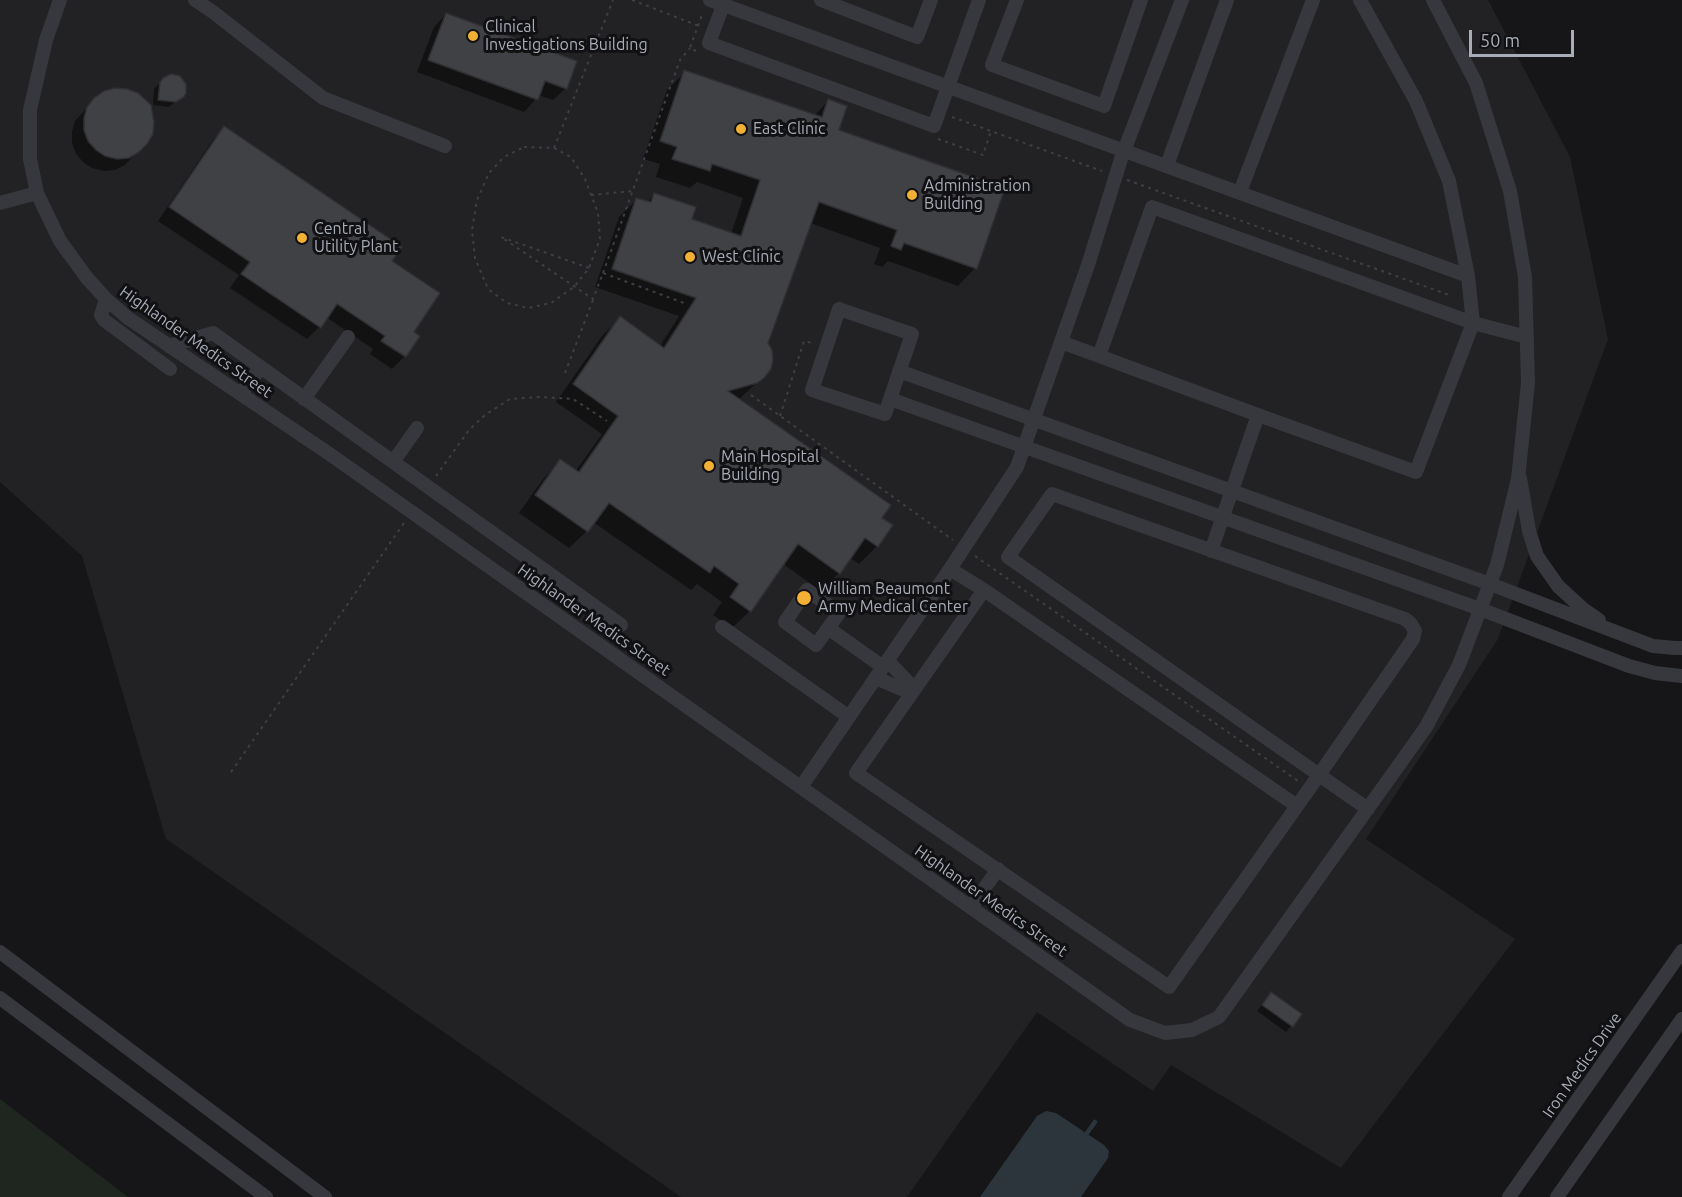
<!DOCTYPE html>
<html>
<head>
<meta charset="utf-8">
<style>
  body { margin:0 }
  #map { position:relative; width:1682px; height:1197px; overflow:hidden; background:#161618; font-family:Ubuntu,sans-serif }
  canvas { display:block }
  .scale { position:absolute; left:1469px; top:30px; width:105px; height:27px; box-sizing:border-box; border:3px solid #a8adb8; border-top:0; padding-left:8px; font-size:18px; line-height:21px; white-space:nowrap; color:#a8adb8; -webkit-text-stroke:4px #111113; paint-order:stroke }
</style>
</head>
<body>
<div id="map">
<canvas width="1682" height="1197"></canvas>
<div class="scale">50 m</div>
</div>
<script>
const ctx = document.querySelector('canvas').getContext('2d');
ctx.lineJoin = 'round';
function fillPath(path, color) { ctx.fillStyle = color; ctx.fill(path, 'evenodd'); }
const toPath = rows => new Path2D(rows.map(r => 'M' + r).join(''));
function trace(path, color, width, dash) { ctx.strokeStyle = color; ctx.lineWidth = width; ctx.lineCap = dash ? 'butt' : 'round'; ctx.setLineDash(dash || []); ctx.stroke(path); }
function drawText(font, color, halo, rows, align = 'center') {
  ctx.font = font + ' Ubuntu,sans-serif'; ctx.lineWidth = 6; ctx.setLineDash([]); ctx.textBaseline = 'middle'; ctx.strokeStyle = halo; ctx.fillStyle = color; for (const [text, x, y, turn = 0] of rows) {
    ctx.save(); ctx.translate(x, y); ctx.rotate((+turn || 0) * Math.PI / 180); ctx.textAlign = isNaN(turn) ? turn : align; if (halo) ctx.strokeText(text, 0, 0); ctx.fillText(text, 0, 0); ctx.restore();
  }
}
fillPath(toPath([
  [0,0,1488,0,1570,157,1608,339,1498,639,1366,839,1515,939,1341,1168,1171,1065,1153,1091,1037,1012,907,1197,681,1197,166,839,82,556,0,482]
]), '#222225');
fillPath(toPath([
  [0,1099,128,1197,0,1197]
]), '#1e261f');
fillPath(toPath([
  [1046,1111,1056,1113,1104,1145,1109,1151,1108,1158,1081,1197,980,1197,1037,1116]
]), '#2c353c');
fillPath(toPath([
  [446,14,566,88,553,100,538,95,536,99,524,112,417,72,434,27],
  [685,72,814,116,828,101,837,130,975,268,958,286,888,261,882,267,874,264,880,248,810,223,766,344,763,377,738,400,891,526,877,546,859,564,850,558,839,573,821,591,783,564,750,611,732,628,713,615,722,602,697,584,691,590,593,522,587,531,569,548,519,513,543,479,560,461,575,472,602,434,556,402,602,336,620,318,660,346,679,316,595,287,619,217,637,199,647,202,655,194,690,220,731,234,743,198,697,182,690,188,656,177,660,164,643,159,667,90],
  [163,79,182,96,169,107,153,105,154,89],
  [95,99,146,143,125,165,115,170,104,171,92,168,83,162,76,154,72,143,72,132,75,121],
  [224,128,390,261,412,333,418,337,405,356,392,369,370,354,373,349,326,317,319,327,307,339,230,288,239,275,158,221,212,141],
  [1271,994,1300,1015,1286,1032,1257,1011]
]), '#0007');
trace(toPath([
  [1087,1133,1095,1122]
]), '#2c353c', 4.5);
const building = toPath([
  [446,13,577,61,567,89,545,81,538,100,428,60,446,13],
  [684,70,822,117,828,99,847,106,839,130,1005,188,977,269,904,243,901,250,891,246,897,230,819,202,768,343,772,350,773,360,771,369,764,378,757,383,728,391,891,505,882,518,893,525,878,547,865,538,840,574,798,544,751,612,730,597,739,584,714,566,710,573,609,503,588,532,535,495,560,459,579,472,618,416,573,384,620,316,664,348,696,298,612,269,636,198,651,202,654,193,696,207,692,219,741,236,760,180,712,164,710,171,672,159,677,147,660,141,684,70],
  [171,74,180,76,186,84,186,93,184,97,176,102,158,100,160,82,163,78,171,74],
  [115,88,127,89,138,93,151,105,154,122,153,134,147,144,139,152,129,158,117,159,105,156,96,150,88,141,84,130,84,118,87,107,94,98,104,91,115,88],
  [224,126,402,247,392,261,440,293,414,332,420,336,406,357,381,341,385,336,337,304,321,328,241,274,250,262,169,207,224,126],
  [1271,992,1302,1014,1293,1027,1262,1005,1271,992]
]);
fillPath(building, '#404145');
trace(building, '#303034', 1.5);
trace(toPath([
  [632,0,699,26],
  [696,51,690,48,703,12],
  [952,117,1102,171],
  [938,139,983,155,991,131],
  [524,147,554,148,571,157,585,179,598,213,600,239,589,268,574,287,551,303,528,308,507,303,488,289,475,258,472,230,477,200,489,173,504,157,524,147],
  [554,148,613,0],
  [1127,180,1452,296],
  [591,195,633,191],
  [589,268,501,237,593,299,603,273,684,303],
  [603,273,680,60,690,48],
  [565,373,593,300],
  [751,395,953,540],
  [780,416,804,341,812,343],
  [436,476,469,430,485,415,510,399,541,397,573,399,607,421],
  [975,556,1298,781],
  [231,772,404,523]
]), '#3d3f44', 2, [3, 4.5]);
trace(toPath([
  [60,0,46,40,30,110,30,159,37,193,60,241,87,278,106,299,128,318,331,455,1130,1020,1165,1033,1192,1030,1219,1017,1426,727,1459,665,1497,565,1518,479,1528,383,1525,277,1510,191,1476,83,1433,0],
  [195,0,213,12,323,98,445,146],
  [710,0,1468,276,1473,323,1527,337],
  [725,0,709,43,934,126,979,0],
  [821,0,917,37,931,0],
  [1017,0,992,65,1104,106,1141,0],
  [1360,0,1416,101,1449,181,1468,276],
  [1167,165,1227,0],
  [1240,192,1313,0],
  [0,203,37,193],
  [106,299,101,315,104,320,170,369],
  [839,309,912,334,885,414,812,390,839,309],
  [1061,342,1099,356,1258,415,1416,472,1473,323,1152,207,1099,356],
  [169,346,213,333,621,625],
  [899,371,1490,584,1653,646,1675,648,1682,648],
  [241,394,260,368],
  [304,399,348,337],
  [890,399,1480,609,1629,666,1655,673,1682,676],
  [393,462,417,428],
  [1520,478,1529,531,1537,556,1558,586,1583,609,1599,620],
  [1211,551,1258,415],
  [950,569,984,590,856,773,1169,987,1319,775,1413,639,1415,631,1411,624,1405,619,1052,494,1008,557,1315,772,1319,775,1368,809],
  [807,590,839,613,816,645,785,622,807,590],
  [984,590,1297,806],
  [722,627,849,717],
  [828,628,883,667],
  [888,661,909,683,910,689],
  [876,678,904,690,910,689,913,691],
  [801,787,950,569,1017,467,1088,265,1122,156,1182,0],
  [971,907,998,869],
  [0,952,325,1197],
  [0,998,266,1197],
  [1509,1197,1682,951],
  [1557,1197,1682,1019]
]), '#37383d', 14);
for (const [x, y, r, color] of [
  [473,36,6,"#f2b134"],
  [741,129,6,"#f2b134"],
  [912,195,6,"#f2b134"],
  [302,238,6,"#f2b134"],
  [690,257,6,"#f2b134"],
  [709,466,6,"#f2b134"],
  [804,598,8,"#f2b134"]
]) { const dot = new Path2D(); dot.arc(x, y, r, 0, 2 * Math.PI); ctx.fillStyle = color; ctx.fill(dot); trace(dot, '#111113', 2); }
drawText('16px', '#a8adb8', '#111113', [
  ["Clinical",485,27],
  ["Investigations Building",485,45],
  ["East Clinic",753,129],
  ["Administration",924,186],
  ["Building",924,204],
  ["Central",314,229],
  ["Utility Plant",314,247],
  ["West Clinic",702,257],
  ["Main Hospital",721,457],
  ["Building",721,475],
  ["William Beaumont",818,589],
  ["Army Medical Center",818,607]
], 'left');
drawText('16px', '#a8adb8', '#111113', [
  ["Highlander Medics Street",196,342,35],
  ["Highlander Medics Street",594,620,35],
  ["Highlander Medics Street",991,901,35],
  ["Iron Medics Drive",1582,1065,-55]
]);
</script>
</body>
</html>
